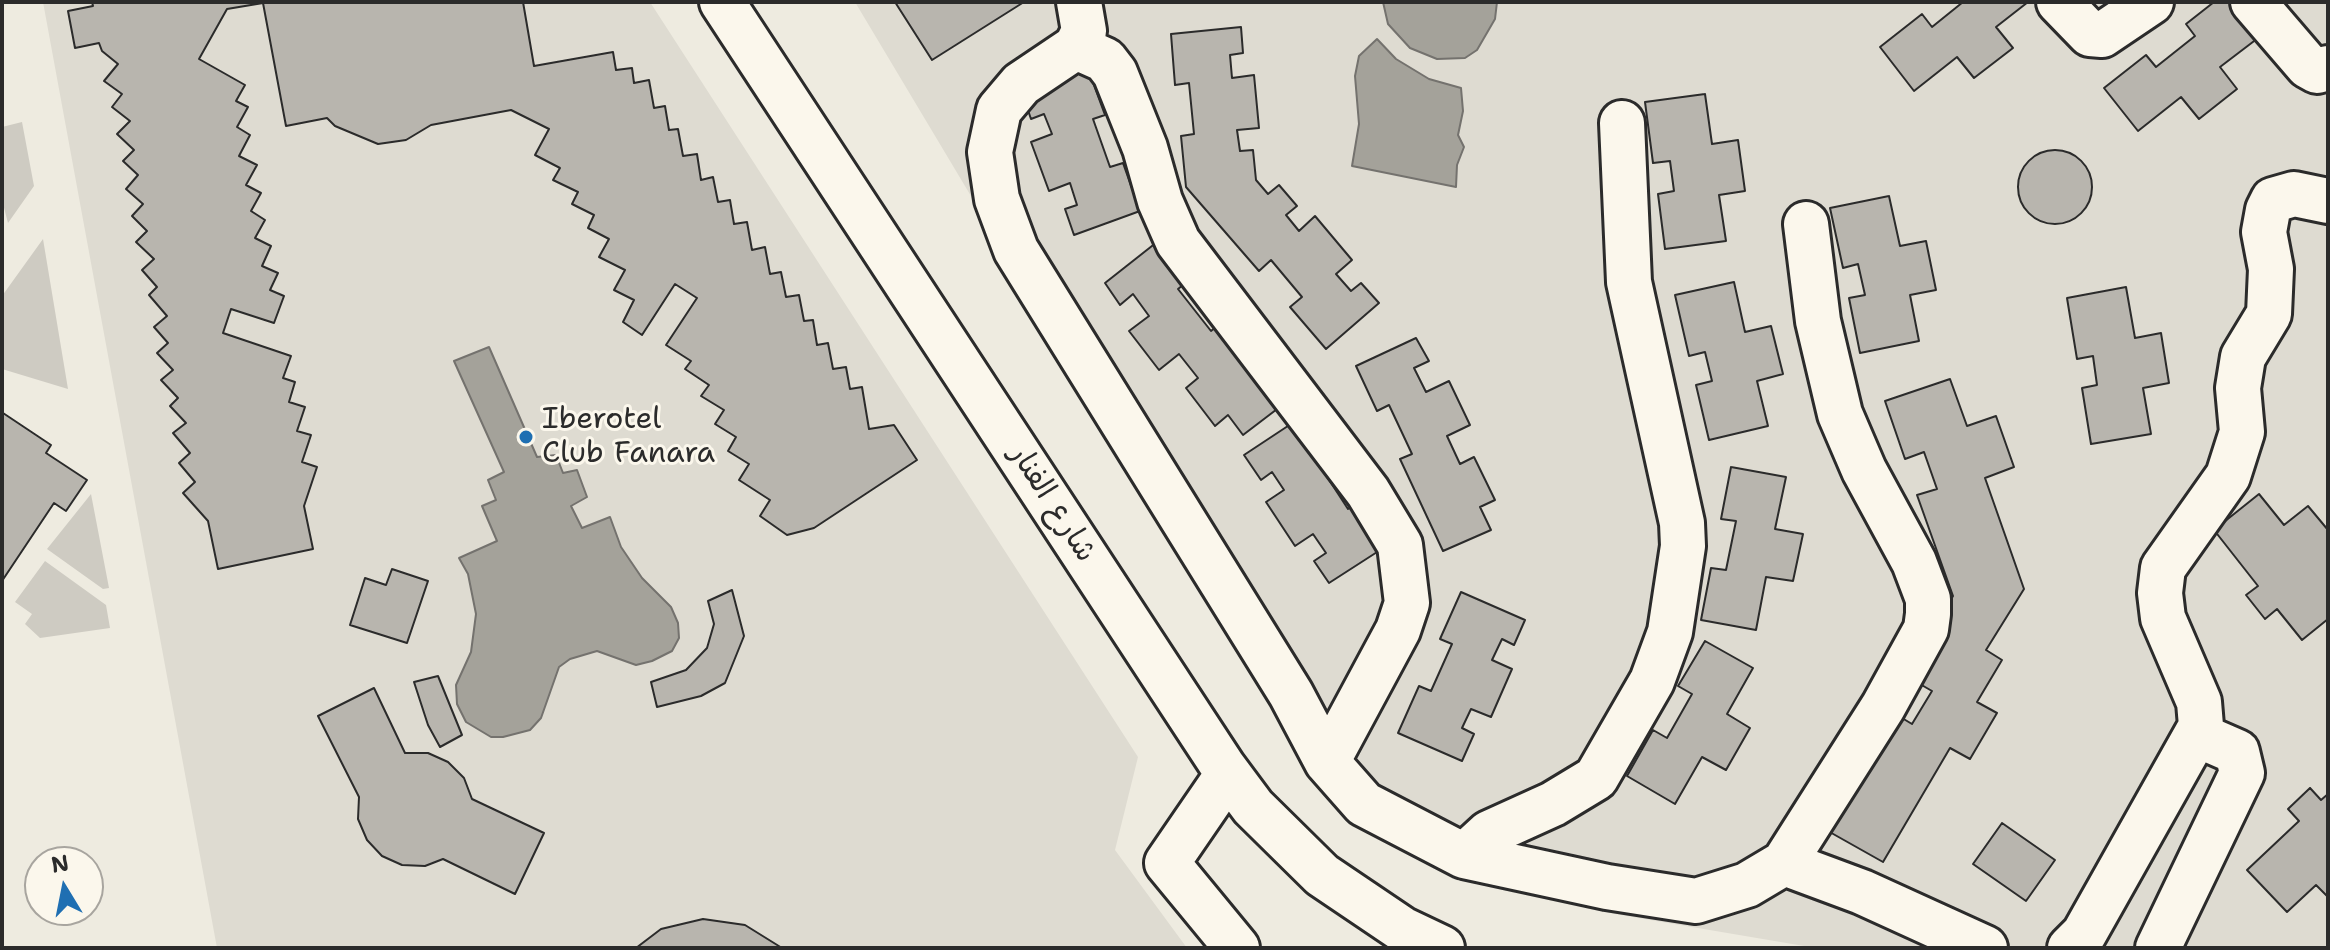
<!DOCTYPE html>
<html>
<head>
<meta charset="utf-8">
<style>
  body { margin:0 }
  #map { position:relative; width:2330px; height:950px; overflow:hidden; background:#eeebe0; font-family:"Shantell Sans",sans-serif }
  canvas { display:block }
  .frame { position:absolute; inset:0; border:4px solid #2b2b2b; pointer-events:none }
  .north { position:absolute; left:24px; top:846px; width:80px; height:80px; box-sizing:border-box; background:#fbf7ec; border:2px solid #a8a59f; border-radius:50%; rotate:350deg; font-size:22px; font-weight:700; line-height:32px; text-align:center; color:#2b2b2b }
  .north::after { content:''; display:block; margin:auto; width:28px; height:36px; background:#1f6fb2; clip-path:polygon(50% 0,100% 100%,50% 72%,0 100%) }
</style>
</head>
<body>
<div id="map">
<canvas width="2330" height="950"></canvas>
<div class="frame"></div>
<div class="north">N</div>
</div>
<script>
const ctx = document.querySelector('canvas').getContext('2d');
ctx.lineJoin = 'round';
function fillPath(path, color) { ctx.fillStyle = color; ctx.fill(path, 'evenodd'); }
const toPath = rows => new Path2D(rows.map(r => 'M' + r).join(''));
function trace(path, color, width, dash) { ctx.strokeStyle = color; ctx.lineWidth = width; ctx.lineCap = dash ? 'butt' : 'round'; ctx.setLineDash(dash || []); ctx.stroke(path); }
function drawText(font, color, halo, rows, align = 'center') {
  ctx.font = font + ' "Shantell Sans","Playpen Sans Arabic",sans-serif'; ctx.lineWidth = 6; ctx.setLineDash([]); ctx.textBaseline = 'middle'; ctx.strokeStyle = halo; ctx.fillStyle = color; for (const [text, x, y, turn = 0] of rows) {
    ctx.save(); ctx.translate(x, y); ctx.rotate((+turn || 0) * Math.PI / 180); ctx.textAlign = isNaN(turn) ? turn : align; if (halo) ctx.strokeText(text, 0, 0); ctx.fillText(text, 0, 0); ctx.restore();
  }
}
fillPath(toPath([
  [43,2,650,2,1138,757,1115,850,1187,948,217,948],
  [855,2,2328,2,2328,948,1816,948,1615,914,1497,883,1361,821,1265,688]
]), '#dedbd1');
fillPath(toPath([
  [22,122,34,186,8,223,2,200,2,127],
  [43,239,68,389,2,369,2,296],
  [91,494,109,588,103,589,47,549],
  [45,561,106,605,110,628,40,638,25,624,32,614,15,602]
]), '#cecbc2');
const water = toPath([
  [1383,2,1497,2,1495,19,1477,50,1465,58,1437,59,1410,48,1388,24,1383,2],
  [1377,39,1396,59,1429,79,1461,88,1463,111,1458,135,1464,147,1457,165,1456,187,1352,166,1359,124,1355,76,1359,56,1377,39],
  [489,347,537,457,556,455,563,473,577,470,587,497,571,506,582,528,610,517,621,547,642,578,671,607,678,623,679,638,672,651,652,661,636,665,597,651,570,659,559,667,541,718,530,730,503,737,491,737,466,722,457,704,456,685,471,652,476,614,468,574,459,558,497,541,482,506,496,500,488,480,504,472,454,361,489,347]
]);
fillPath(water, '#a4a29a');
trace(water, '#74726e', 2);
const building = toPath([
  [92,2,523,2,534,66,613,52,616,70,632,68,634,83,649,80,654,108,665,106,669,130,678,129,683,156,697,154,701,180,713,177,718,202,730,200,734,224,747,222,752,250,765,247,770,274,781,272,786,297,799,295,804,321,813,320,817,345,828,343,833,369,846,367,850,389,862,387,869,429,894,425,917,460,814,528,787,535,760,516,770,500,739,480,749,464,728,451,736,437,715,424,724,410,701,396,709,385,685,369,691,361,666,345,697,298,675,284,642,335,623,322,634,300,614,290,625,270,599,257,609,239,588,228,594,215,572,204,578,192,553,180,560,168,535,155,549,129,511,110,431,125,406,140,378,144,335,126,327,118,286,126,263,3,227,9,199,59,245,85,236,101,248,107,237,127,250,135,239,156,257,165,246,185,261,193,251,211,265,220,255,238,271,246,262,266,278,273,270,290,284,296,274,323,231,309,223,333,291,356,283,378,295,382,289,402,305,407,297,431,311,435,302,462,317,467,304,506,313,549,218,569,208,521,183,493,195,482,179,463,190,453,173,433,186,423,170,406,178,398,161,380,173,370,157,353,168,343,154,327,167,316,149,295,157,287,142,270,154,259,136,242,147,231,132,216,143,204,126,189,138,175,123,161,134,150,117,134,130,121,112,107,122,94,104,81,118,64,102,51,99,43,75,48,68,11,93,6,92,2],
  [895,2,1024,2,932,60,895,2],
  [1963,2,2028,2,1996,27,2013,48,1974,78,1957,57,1914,91,1880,47,1922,14,1932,27,1963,2],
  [2214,2,2236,2,2262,35,2220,67,2237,89,2199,119,2181,97,2138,131,2104,88,2146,55,2156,67,2195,36,2186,24,2214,2],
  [1241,27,1243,53,1230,55,1232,78,1254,75,1259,128,1237,130,1240,151,1253,150,1256,180,1268,194,1279,185,1297,206,1286,215,1299,231,1315,216,1352,260,1336,274,1351,291,1361,283,1379,303,1326,349,1290,307,1302,297,1271,260,1259,271,1186,187,1181,136,1194,134,1189,83,1175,85,1171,34,1241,27],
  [1087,66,1105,115,1093,119,1110,167,1123,163,1140,211,1074,235,1065,209,1077,205,1070,183,1049,191,1031,142,1052,134,1044,114,1031,119,1021,90,1087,66],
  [1705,94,1712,144,1738,140,1745,191,1719,195,1726,241,1665,249,1658,194,1674,191,1670,161,1653,163,1645,102,1705,94],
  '2018 187a37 37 0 1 1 74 0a37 37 0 1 1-74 0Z',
  [1889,196,1900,246,1926,241,1936,290,1910,295,1919,341,1860,353,1849,298,1865,295,1858,264,1843,268,1830,208,1889,196],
  [1157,242,1188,281,1178,289,1211,331,1221,323,1285,403,1243,435,1228,415,1215,426,1186,388,1198,378,1179,354,1159,370,1129,331,1149,316,1133,294,1120,305,1105,283,1157,242],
  [1734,282,1745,332,1771,326,1783,374,1757,381,1768,426,1709,440,1696,385,1712,381,1705,352,1689,356,1675,295,1734,282],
  [2126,287,2135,338,2161,333,2169,383,2143,388,2151,434,2091,444,2082,388,2097,385,2093,356,2077,359,2067,298,2126,287],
  [1416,338,1429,361,1414,368,1426,392,1449,381,1470,425,1447,436,1460,464,1474,457,1495,500,1480,507,1491,530,1443,551,1400,459,1412,454,1389,405,1377,411,1356,366,1416,338],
  [1950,379,1967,426,1996,416,2014,467,1985,478,2024,589,1986,650,2002,660,1977,702,1997,713,1970,759,1950,748,1883,862,1819,826,1887,709,1912,724,1932,691,1906,676,1953,596,1917,495,1937,489,1924,452,1905,459,1885,401,1950,379],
  [3,413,51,445,46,453,87,480,66,511,54,503,2,581,3,413],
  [1303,416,1331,459,1320,466,1348,509,1360,502,1388,545,1329,583,1314,561,1326,553,1313,534,1295,546,1266,502,1284,490,1272,472,1261,480,1244,455,1303,416],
  [1731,467,1786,477,1775,529,1803,534,1793,581,1766,577,1756,630,1701,620,1711,568,1726,570,1736,521,1721,519,1731,467],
  [2259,494,2284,525,2308,506,2328,530,2328,619,2302,640,2277,609,2265,619,2246,595,2258,586,2214,530,2259,494],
  [392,569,428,581,407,643,350,625,365,578,386,585,392,569],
  [732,590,744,636,725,683,701,696,657,707,651,682,686,670,707,648,714,624,708,601,732,590],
  [1461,592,1525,620,1514,645,1502,639,1492,660,1512,669,1491,717,1471,709,1462,728,1474,734,1462,761,1398,733,1419,686,1431,691,1452,644,1440,639,1461,592],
  [1705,641,1753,668,1727,714,1750,728,1726,770,1702,757,1675,804,1627,776,1653,730,1667,738,1692,694,1678,686,1705,641],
  [438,676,462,735,440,747,428,725,414,682,438,676],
  [374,688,405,753,428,753,448,762,464,778,472,799,544,833,515,894,443,859,425,866,402,865,382,856,367,840,358,819,359,797,318,716,374,688],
  [2310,788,2321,800,2328,794,2328,897,2316,885,2287,912,2247,870,2299,821,2288,809,2310,788],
  [2002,823,2055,860,2026,901,1973,864,2002,823],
  [703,919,745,925,782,948,636,948,661,929,703,919]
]);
fillPath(building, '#b8b5ae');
trace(building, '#2b2b2b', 2);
const minor = toPath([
  [722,2,1224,768,1253,807,1322,875,1402,929,1442,948],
  [1079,2,1084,31,1076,47,1021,84,999,110,990,152,997,199,1016,250,1291,694,1327,762,1364,804,1464,856,1489,833,1553,804,1596,778,1652,681,1670,632,1683,546,1682,523,1629,282,1622,123],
  [2059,2,2090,34,2102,35,2151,2],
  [2253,2,2308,66,2317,71,2328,68],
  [1076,47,1105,60,1115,73,1145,148,1160,201,1178,242,1368,492,1400,545,1407,603,1398,630,1327,762],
  [1228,774,1167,863,1237,948],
  [1464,856,1607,887,1696,901,1747,885,1784,863,1862,892,1985,948],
  [1784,863,1883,707,1926,629,1928,614,1928,599,1914,562,1864,470,1840,414,1818,321,1806,224],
  [2070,948,2084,934,2201,726,2199,702,2163,618,2160,593,2163,568,2228,476,2242,432,2238,388,2243,357,2269,314,2271,269,2264,232,2268,210,2273,200,2294,194,2328,201],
  [2158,948,2242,773,2237,752,2198,735]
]);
trace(minor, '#2b2b2b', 50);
trace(minor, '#fbf7ec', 44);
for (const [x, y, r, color] of [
  [526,437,8,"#1f6fb2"]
]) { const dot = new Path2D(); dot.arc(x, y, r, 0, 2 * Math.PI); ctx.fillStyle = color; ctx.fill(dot); trace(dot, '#fbf7ec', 3); }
drawText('30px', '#2b2b2b', '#fbf7ec', [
  ["Iberotel",542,420],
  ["Club Fanara",542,454]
], 'left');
drawText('30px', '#2b2b2b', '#fbf7ec', [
  ["شارع الفنار",1052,504,57]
]);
</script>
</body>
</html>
